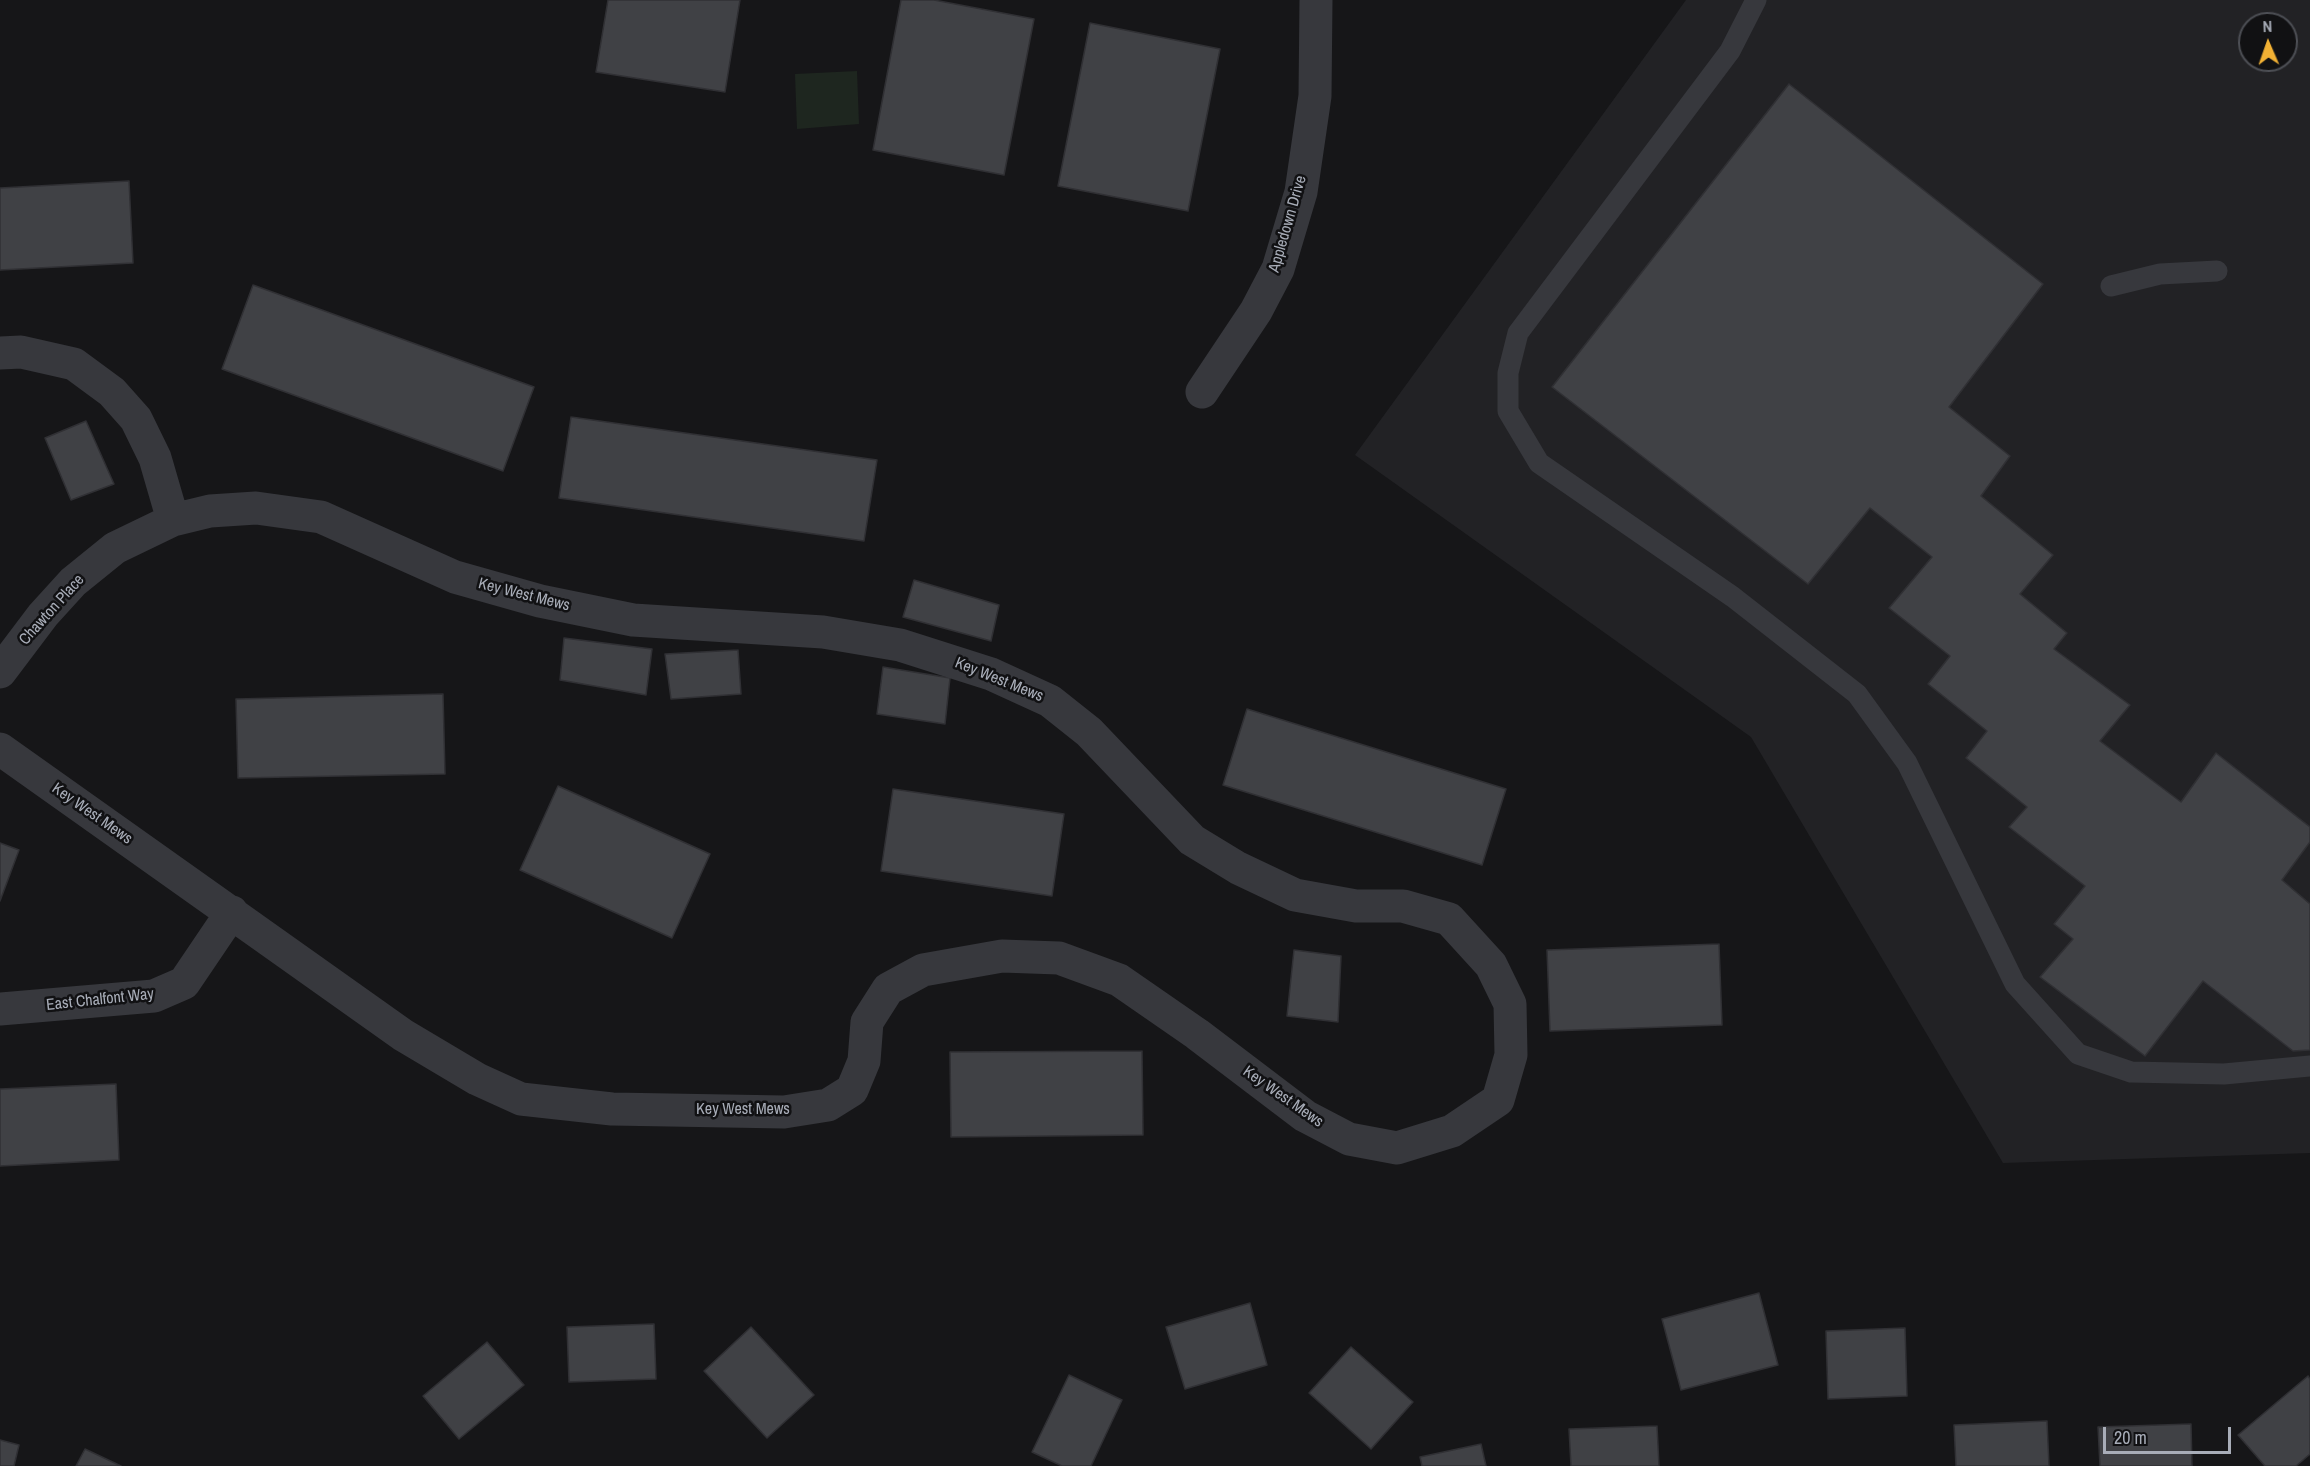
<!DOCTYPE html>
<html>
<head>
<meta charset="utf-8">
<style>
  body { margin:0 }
  #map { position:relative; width:2310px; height:1466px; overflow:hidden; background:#161618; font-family:"Archivo Narrow",sans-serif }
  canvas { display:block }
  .north { position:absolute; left:2238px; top:12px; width:60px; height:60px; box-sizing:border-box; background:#111113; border:2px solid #4d4f55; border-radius:50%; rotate:358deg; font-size:16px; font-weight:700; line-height:24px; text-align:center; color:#a8adb8 }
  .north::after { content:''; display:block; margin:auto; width:21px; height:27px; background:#f2b134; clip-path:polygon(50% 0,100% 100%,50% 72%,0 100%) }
  .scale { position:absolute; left:2103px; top:1427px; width:128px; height:27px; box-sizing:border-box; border:3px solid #a8adb8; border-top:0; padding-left:8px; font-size:18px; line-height:21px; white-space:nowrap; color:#a8adb8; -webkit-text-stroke:4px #111113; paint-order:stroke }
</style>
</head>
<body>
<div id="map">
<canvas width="2310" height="1466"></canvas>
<div class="north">N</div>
<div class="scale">20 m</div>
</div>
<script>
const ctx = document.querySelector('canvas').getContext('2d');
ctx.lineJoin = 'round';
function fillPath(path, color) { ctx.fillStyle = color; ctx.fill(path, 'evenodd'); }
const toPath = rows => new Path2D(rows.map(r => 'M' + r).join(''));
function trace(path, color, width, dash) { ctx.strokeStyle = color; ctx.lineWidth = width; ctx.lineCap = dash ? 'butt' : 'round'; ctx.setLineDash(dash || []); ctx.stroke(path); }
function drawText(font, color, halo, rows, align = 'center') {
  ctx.font = font + ' "Archivo Narrow",sans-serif'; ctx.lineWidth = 5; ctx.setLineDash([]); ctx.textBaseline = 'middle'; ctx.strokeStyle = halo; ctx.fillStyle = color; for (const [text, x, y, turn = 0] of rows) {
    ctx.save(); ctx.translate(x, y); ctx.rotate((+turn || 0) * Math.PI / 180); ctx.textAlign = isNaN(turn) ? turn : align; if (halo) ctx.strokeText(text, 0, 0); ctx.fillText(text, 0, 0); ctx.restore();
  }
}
fillPath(toPath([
  [1686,0,2310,0,2310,1153,2003,1163,1751,737,1355,455],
  [2250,24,2286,24,2286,60,2250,60]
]), '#222225');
fillPath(toPath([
  [857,71,859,124,797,129,795,74]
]), '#1e261f');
const building = toPath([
  [608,0,740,0,725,92,596,72,608,0],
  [901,0,934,0,1034,19,1004,175,873,150,901,0],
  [1090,23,1220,49,1188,211,1058,186,1090,23],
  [1789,84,2043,284,1949,407,2010,456,1981,496,2053,555,2020,594,2067,633,2054,649,2130,705,2100,741,2181,802,2216,753,2310,827,2310,842,2282,880,2310,904,2310,1050,2293,1051,2203,981,2145,1056,2040,977,2073,939,2054,924,2085,886,2009,827,2027,807,1966,758,1987,731,1928,684,1950,656,1889,608,1932,557,1870,508,1808,584,1552,387,1789,84],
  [129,181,133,263,0,270,0,188,129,181],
  [253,285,534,387,503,471,222,369,253,285],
  [571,417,877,460,864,541,559,498,571,417],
  [86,421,114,484,71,500,45,438,86,421],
  [914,580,999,605,991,641,903,617,914,580],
  [564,638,652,649,646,695,560,680,564,638],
  [738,650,741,694,671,699,665,654,738,650],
  [883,667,950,678,945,724,877,714,883,667],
  [443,694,445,774,238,778,236,699,443,694],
  [1247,709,1506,789,1482,865,1223,785,1247,709],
  [558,786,710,854,672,938,520,870,558,786],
  [893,789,1064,814,1052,896,881,871,893,789],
  [0,843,19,850,0,901,0,843],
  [1719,944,1722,1025,1550,1031,1547,950,1719,944],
  [1294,950,1341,956,1338,1022,1287,1016,1294,950],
  [1142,1051,1143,1135,951,1137,950,1052,1142,1051],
  [116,1084,119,1160,0,1166,0,1089,116,1084],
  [1759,1293,1778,1365,1681,1390,1662,1319,1759,1293],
  [1250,1303,1267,1365,1185,1389,1166,1327,1250,1303],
  [654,1324,656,1379,569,1382,567,1327,654,1324],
  [751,1327,814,1395,767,1438,704,1371,751,1327],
  [1905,1328,1907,1396,1828,1399,1826,1331,1905,1328],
  [487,1342,524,1385,459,1439,423,1396,487,1342],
  [1351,1347,1413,1402,1371,1449,1309,1393,1351,1347],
  [1069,1375,1122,1400,1091,1466,1062,1466,1032,1452,1069,1375],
  [2308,1376,2310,1379,2310,1454,2296,1466,2265,1466,2238,1435,2308,1376],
  [2047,1421,2049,1466,1956,1466,1954,1425,2047,1421],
  [2191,1424,2192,1466,2100,1466,2098,1427,2191,1424],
  [1657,1426,1659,1466,1571,1466,1569,1429,1657,1426],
  [0,1440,19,1445,14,1466,0,1466,0,1440],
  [1481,1444,1486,1466,1422,1466,1420,1457,1481,1444],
  [85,1449,121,1466,76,1466,85,1449]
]);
fillPath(building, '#404145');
trace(building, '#303034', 1.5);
trace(toPath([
  [1756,0,1730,51,1518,333,1508,373,1508,411,1539,463,1733,597,1857,694,1907,763,2015,984,2078,1054,2131,1072,2224,1074,2310,1066],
  [2111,286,2160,274,2217,271]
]), '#37383d', 21);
trace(toPath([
  [0,353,21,352,74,364,112,392,136,419,155,458,173,520],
  [1202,392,1256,311,1278,269,1301,192,1315,96,1316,0],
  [0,672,43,615,73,582,115,548,173,520,210,511,256,508,321,517,455,577,540,601,633,620,823,632,900,645,991,674,1050,701,1089,732,1192,840,1238,868,1295,895,1356,906,1403,906,1449,919,1491,965,1510,1004,1511,1055,1498,1100,1452,1131,1397,1148,1349,1139,1305,1116,1197,1034,1119,980,1059,958,1002,956,923,970,888,989,867,1022,864,1061,852,1090,828,1105,784,1112,612,1109,521,1099,477,1079,403,1035,0,749],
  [0,1009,154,996,184,983,232,912]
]), '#37383d', 33);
drawText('16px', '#a8adb8', '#111113', [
  ["Appledown Drive",1288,224,-74],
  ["Key West Mews",524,595,14],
  ["Chawton Place",52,610,-48],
  ["Key West Mews",999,680,22],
  ["Key West Mews",92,814,35],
  ["East Chalfont Way",100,1000,-6],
  ["Key West Mews",1283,1097,35],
  ["Key West Mews",743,1110]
]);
</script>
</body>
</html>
